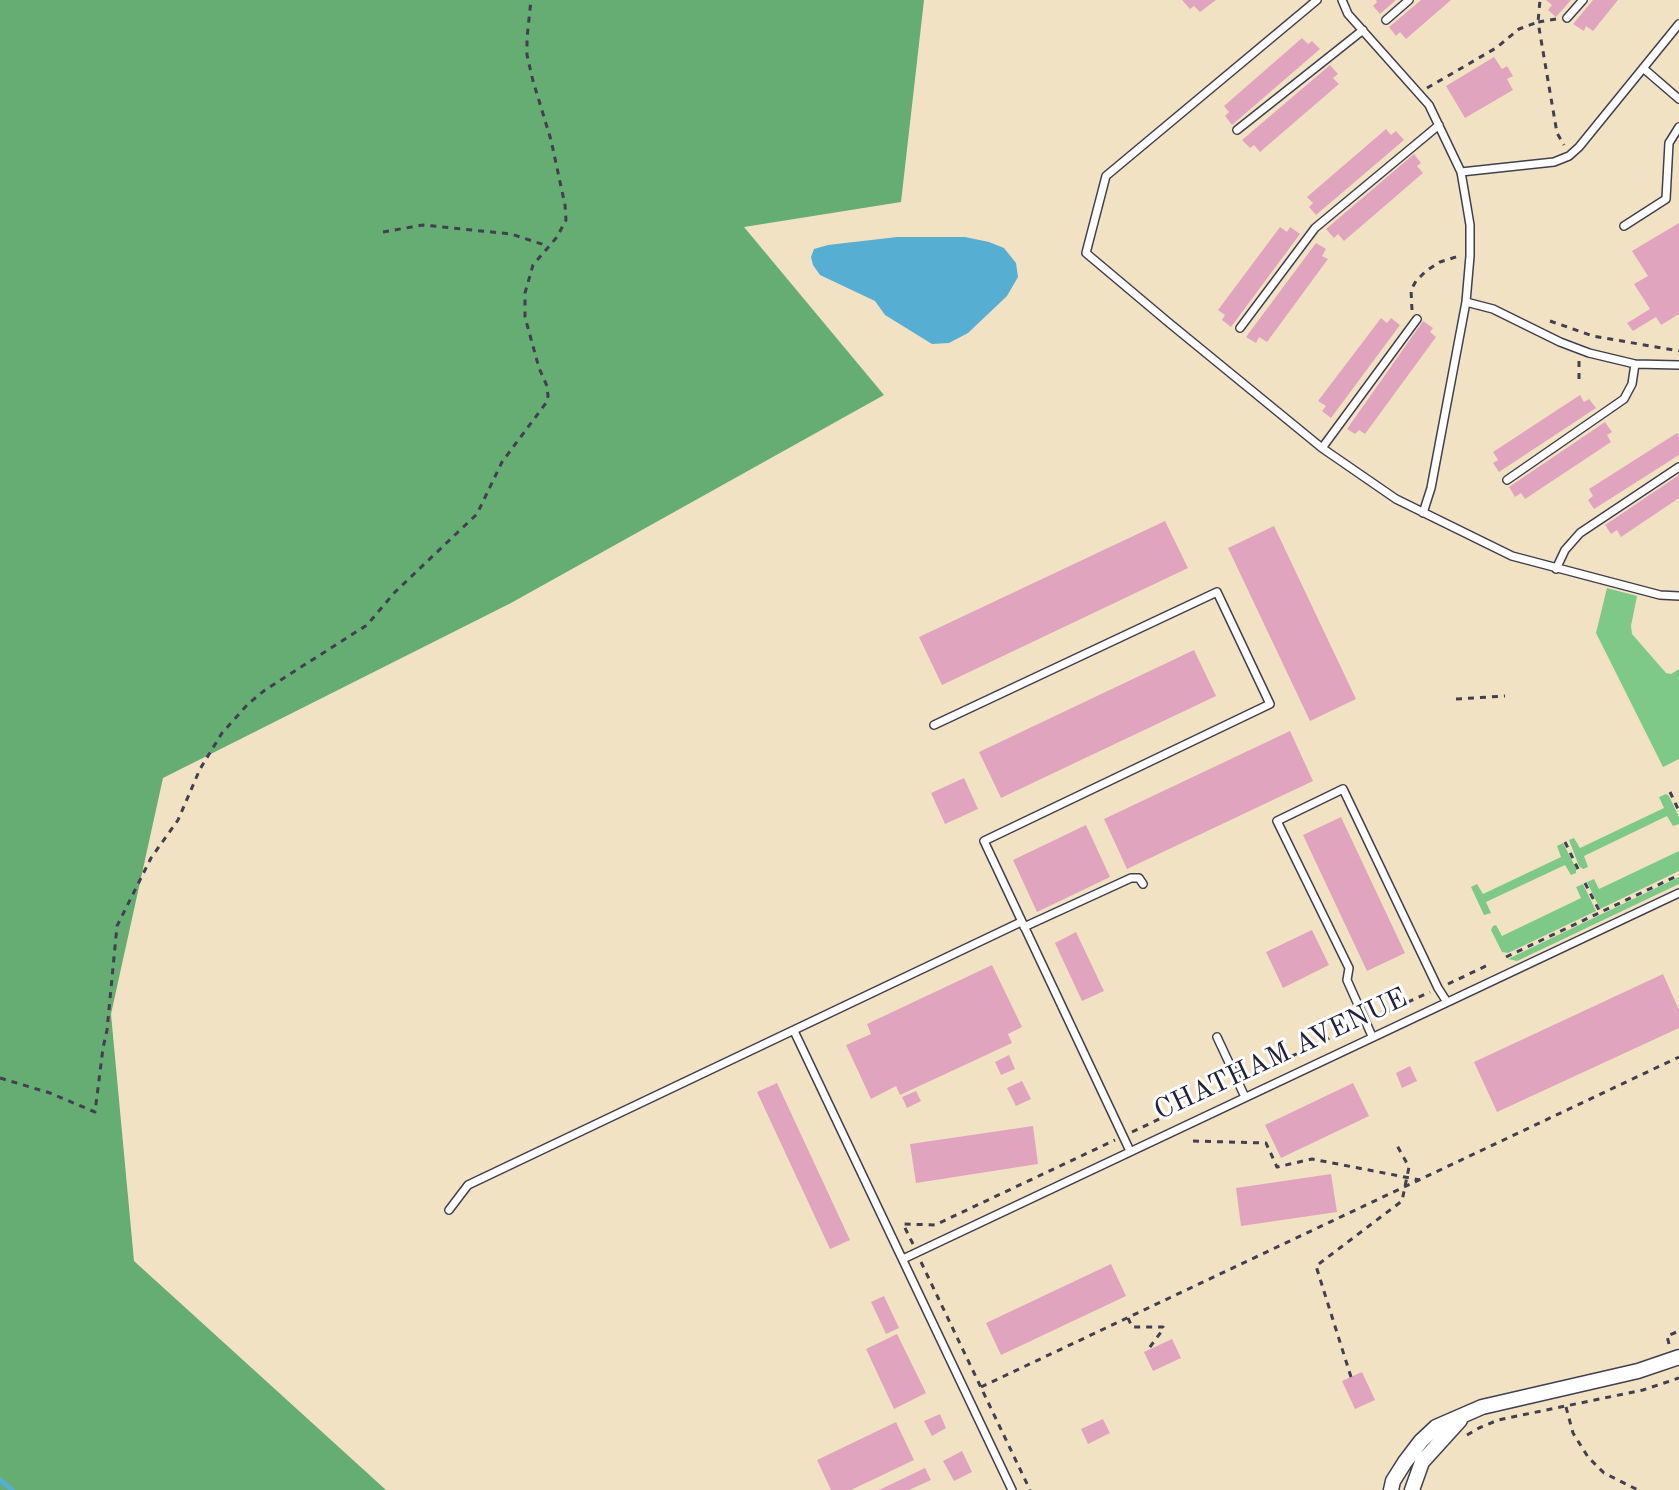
<!DOCTYPE html>
<html>
<head>
<meta charset="utf-8">
<style>
  body { margin:0 }
  canvas { display:block; background:#f2e2c4 }
</style>
</head>
<body>
<canvas width="1679" height="1490"></canvas>
<script>
const ctx = document.querySelector('canvas').getContext('2d');
ctx.lineJoin = 'round';
function fillPath(path, color) { ctx.fillStyle = color; ctx.fill(path, 'evenodd'); }
const toPath = rows => new Path2D(rows.map(r => 'M' + r).join(''));
function trace(path, color, width, dash) { ctx.strokeStyle = color; ctx.lineWidth = width; ctx.lineCap = dash ? 'butt' : 'round'; ctx.setLineDash(dash || []); ctx.stroke(path); }
function drawText(font, color, halo, rows, align = 'center') {
  ctx.font = font + ' "Old Standard TT",serif'; ctx.lineWidth = 6; ctx.setLineDash([]); ctx.textBaseline = 'middle'; ctx.strokeStyle = halo; ctx.fillStyle = color; for (const [text, x, y, turn = 0] of rows) {
    ctx.save(); ctx.translate(x, y); ctx.rotate((+turn || 0) * Math.PI / 180); ctx.textAlign = isNaN(turn) ? turn : align; if (halo) ctx.strokeText(text, 0, 0); ctx.fillText(text, 0, 0); ctx.restore();
  }
}
fillPath(toPath([
  [1607,588,1637,596,1631,626,1632,634,1666,673,1671,674,1679,669,1679,759,1663,767,1596,633],
  [1666,794,1669,796,1679,817,1679,824,1673,826,1667,816,1584,856,1588,867,1583,869,1579,866,1569,840,1574,838,1580,848,1664,808,1659,797],
  [1563,843,1576,868,1576,873,1571,875,1565,865,1486,902,1491,913,1484,915,1471,887,1477,884,1483,894,1561,857,1557,846],
  [1679,851,1679,871,1600,909,1587,882,1594,879,1599,889],
  [1679,877,1679,884,1517,961,1508,959],
  [1583,884,1596,911,1508,953,1502,952,1491,930,1493,926,1496,925,1502,936,1581,898,1576,887]
]), '#7ec987');
fillPath(toPath([
  [0,0,924,0,901,202,744,227,884,395,511,603,163,778,111,1014,134,1261,386,1490,0,1490]
]), '#66ad74');
fillPath(toPath([
  [897,237,965,237,989,242,1004,248,1016,263,1018,277,1007,296,968,333,949,343,932,344,885,315,875,301,820,275,813,265,811,257,814,249,828,245]
]), '#56aed3');
trace(toPath([
  [0,1480,12,1490]
]), '#56aed3', 5);
fillPath(toPath([
  [1182,0,1216,0,1200,12,1194,6,1190,9],
  [1376,0,1396,0,1380,14,1373,6,1377,2],
  [1421,0,1451,0,1406,39,1400,32,1396,36,1389,27],
  [1546,0,1571,0,1556,17,1548,10,1552,5],
  [1593,0,1618,0,1593,31,1586,26,1584,31,1573,24],
  [1302,38,1308,44,1312,41,1320,49,1232,125,1225,116,1229,112,1224,106],
  [1494,57,1502,69,1507,66,1513,76,1507,79,1513,90,1465,118,1446,86],
  [1330,65,1338,74,1333,78,1339,84,1260,152,1254,145,1250,148,1242,140],
  [1386,129,1391,135,1396,131,1404,140,1316,215,1309,207,1313,203,1307,197],
  [1414,154,1421,163,1417,166,1423,173,1344,241,1338,234,1334,238,1326,229],
  [1679,223,1679,314,1661,325,1656,317,1633,331,1627,323,1650,309,1634,284,1648,276,1632,251],
  [1280,227,1287,232,1290,227,1300,234,1231,327,1222,320,1225,315,1218,310],
  [1316,243,1326,249,1322,256,1328,259,1267,342,1259,337,1256,343,1246,337],
  [1381,318,1387,323,1391,318,1400,325,1331,418,1322,411,1326,406,1318,401],
  [1423,321,1433,328,1430,332,1436,337,1365,434,1359,430,1355,434,1347,429],
  [1580,395,1584,402,1589,399,1596,408,1499,472,1493,463,1498,460,1493,452],
  [1605,422,1612,432,1607,435,1611,442,1525,499,1521,493,1515,497,1509,487],
  [1677,433,1679,436,1679,455,1594,509,1588,500,1593,496,1589,489],
  [1679,475,1679,498,1621,537,1617,530,1611,534,1605,525],
  [1165,521,1188,568,942,685,919,637],
  [1274,526,1356,699,1310,721,1228,548],
  [1194,650,1216,696,1001,798,979,752],
  [1290,731,1313,781,1127,869,1104,819],
  [964,778,978,809,945,824,931,793],
  [1341,817,1405,953,1367,971,1303,835],
  [1086,825,1110,877,1037,912,1013,860],
  [1312,930,1329,965,1283,988,1266,952],
  [1076,932,1104,991,1082,1001,1055,943],
  [992,965,1022,1027,1008,1034,1012,1043,900,1095,896,1086,871,1099,846,1045,871,1034,867,1024],
  [1663,974,1679,1010,1679,1028,1497,1112,1474,1062],
  [1009,1055,1015,1069,1001,1075,995,1062],
  [1410,1066,1417,1081,1402,1088,1396,1073],
  [1022,1081,1031,1099,1016,1106,1007,1088],
  [777,1083,850,1240,830,1249,757,1092],
  [1353,1083,1369,1116,1281,1158,1265,1125],
  [916,1091,921,1101,907,1108,902,1097],
  [1033,1126,1038,1164,916,1183,910,1144],
  [1331,1174,1337,1212,1241,1226,1236,1188],
  [1111,1264,1126,1296,1001,1355,986,1323],
  [884,1296,899,1328,886,1334,871,1302],
  [897,1334,926,1393,894,1409,866,1349],
  [1172,1339,1181,1358,1153,1371,1144,1352],
  [1362,1372,1375,1400,1355,1409,1342,1381],
  [940,1414,946,1428,932,1436,924,1421],
  [1103,1419,1110,1433,1088,1444,1081,1429],
  [896,1422,914,1460,851,1490,831,1490,817,1460],
  [962,1451,972,1472,954,1481,943,1461],
  [925,1468,931,1480,909,1490,879,1490]
]), '#e1a4bf');
const service = toPath([
  [1317,0,1106,176,1086,253,1168,322,1322,448,1396,499,1512,556,1660,595,1679,596],
  [1342,0,1348,14,1429,105,1461,172,1466,201,1470,225,1470,256,1466,302,1431,488,1423,513],
  [1567,18,1583,0],
  [1386,20,1409,0],
  [1643,68,1679,99],
  [1237,130,1363,30],
  [1461,172,1554,162,1569,156,1579,147,1679,24],
  [1624,226,1666,199,1669,143,1679,127],
  [1466,302,1493,309,1560,342,1589,353,1635,364,1679,365],
  [1240,328,1315,228,1439,125],
  [1322,448,1417,319],
  [1507,480,1624,399,1632,384,1635,364],
  [1556,569,1565,550,1580,533,1679,467],
  [934,725,1217,592,1270,704,984,841,1130,1151],
  [1024,927,1131,878,1139,878,1143,884],
  [794,1031,1012,1490],
  [1372,1036,1347,980,1349,968,1277,821,1343,789,1438,988,1447,1002],
  [1217,1037,1245,1097],
  [449,1210,468,1185,1021,922],
  [903,1259,1679,893]
]);
const minor = toPath([
  [1391,1490,1393,1481,1405,1462,1421,1441,1436,1427,1482,1407,1638,1371,1679,1357],
  [1412,1490,1422,1462,1460,1420]
]);
trace(service, '#413f50', 10);
trace(minor, '#413f50', 17);
trace(toPath([
  [1556,19,1538,22,1557,133,1564,145],
  [1427,88,1496,48,1519,29,1538,22,1540,0],
  [383,232,423,225,511,234,548,246],
  [1412,310,1411,290,1416,281,1426,271,1440,262,1459,256],
  [1550,321,1593,336,1679,351],
  [1579,379,1579,360],
  [1456,699,1505,696],
  [1670,792,1679,811],
  [1565,842,1579,871],
  [1585,883,1600,912],
  [1506,957,1679,875],
  [1448,984,1488,965],
  [1375,1017,1430,992],
  [1248,1077,1357,1025],
  [0,1078,50,1093,95,1112,103,1048,107,1030,117,926,151,858,178,820,200,769,222,733,248,704,265,690,367,625,395,592,477,514,502,462,546,403,548,396,547,386,539,368,525,317,525,293,533,265,557,237,566,220,565,205,551,140,533,81,527,55,527,38,531,0],
  [1132,1132,1227,1087],
  [1193,1141,1266,1143,1277,1167,1312,1159,1420,1180],
  [913,1244,903,1224,935,1225,1115,1140],
  [921,1262,1030,1490],
  [1128,1318,1132,1327,1163,1327,1164,1328,1147,1351],
  [1669,1344,1667,1336,1679,1331],
  [1351,1377,1316,1266,1402,1201,1409,1167,1395,1142],
  [981,1387,1679,1057],
  [1566,1407,1573,1433,1588,1457,1604,1473,1638,1490],
  [1467,1435,1479,1428,1498,1420,1643,1390,1679,1378]
]), '#413f50', 3, [6, 6]);
trace(service, '#fff', 7);
trace(minor, '#fff', 14);
drawText('28px', '#22223b', '#fff', [
  ["CHATHAM AVENUE",1281,1055,-25]
]);
</script>
</body>
</html>
